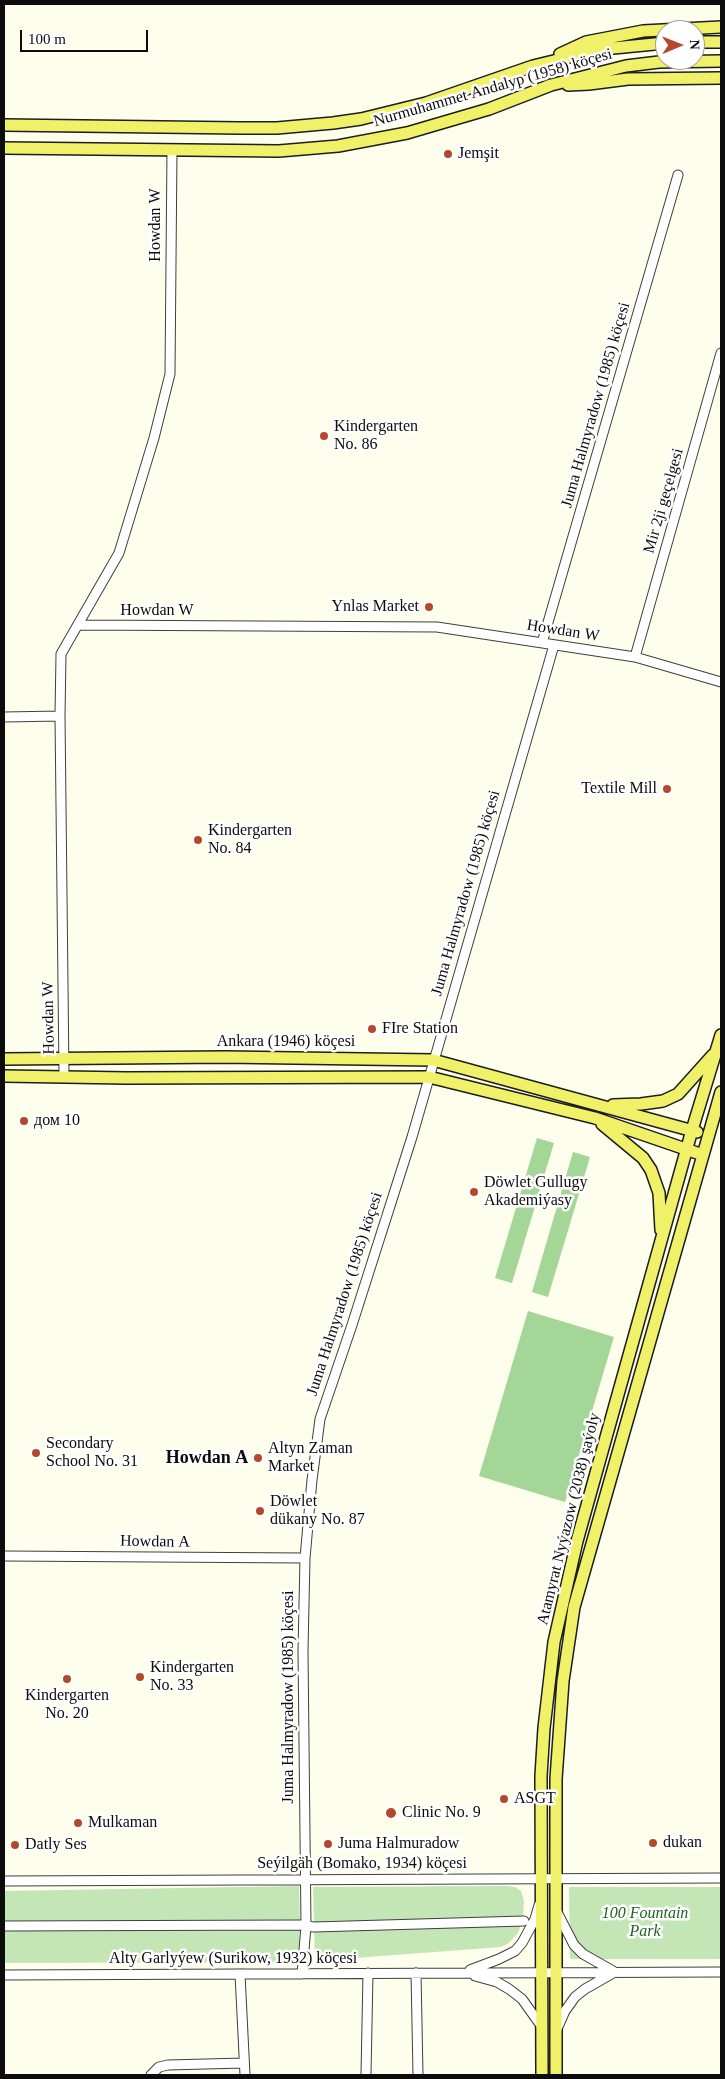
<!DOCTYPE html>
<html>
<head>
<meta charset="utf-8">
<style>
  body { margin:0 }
  #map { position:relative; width:725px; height:2079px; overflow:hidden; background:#fdfeeb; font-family:"Times New Roman",serif }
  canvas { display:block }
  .frame { position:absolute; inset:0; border:5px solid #0c0c0c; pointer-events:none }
  .north { position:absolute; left:655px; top:20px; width:50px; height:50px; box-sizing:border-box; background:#fff; border:1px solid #9e9e9e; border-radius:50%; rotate:89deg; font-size:14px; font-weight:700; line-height:20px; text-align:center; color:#0c0c0c }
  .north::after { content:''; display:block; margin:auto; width:18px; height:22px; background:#b4482c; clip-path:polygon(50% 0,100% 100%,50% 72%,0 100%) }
  .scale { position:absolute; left:20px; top:30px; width:128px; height:22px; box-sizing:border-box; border:2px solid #0c0c0c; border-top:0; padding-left:6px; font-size:15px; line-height:18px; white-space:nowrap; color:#0c0c0c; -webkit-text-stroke:4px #fff; paint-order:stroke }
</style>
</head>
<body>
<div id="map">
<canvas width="725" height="2079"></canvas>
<div class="frame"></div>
<div class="north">N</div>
<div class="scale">100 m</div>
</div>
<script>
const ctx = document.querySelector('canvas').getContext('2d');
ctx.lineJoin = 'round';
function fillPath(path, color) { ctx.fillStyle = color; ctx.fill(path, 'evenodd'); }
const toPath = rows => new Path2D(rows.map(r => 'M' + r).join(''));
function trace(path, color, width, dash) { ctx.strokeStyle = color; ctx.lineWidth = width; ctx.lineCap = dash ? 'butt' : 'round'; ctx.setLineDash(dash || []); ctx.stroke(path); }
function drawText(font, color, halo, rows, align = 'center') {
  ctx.font = font + ' "Times New Roman",serif'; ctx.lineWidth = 5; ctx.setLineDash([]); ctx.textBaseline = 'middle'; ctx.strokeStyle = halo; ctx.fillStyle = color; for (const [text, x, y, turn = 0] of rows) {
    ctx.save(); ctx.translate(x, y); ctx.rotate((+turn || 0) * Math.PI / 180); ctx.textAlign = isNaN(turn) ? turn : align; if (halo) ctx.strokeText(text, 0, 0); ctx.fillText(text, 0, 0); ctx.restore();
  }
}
fillPath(toPath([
  [299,1886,300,1925,298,1962,4,1963,4,1891],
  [507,1886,515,1887,521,1891,524,1901,523,1920,518,1933,509,1943,501,1947,315,1961,313,1887],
  [569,1887,721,1887,721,1959,570,1959]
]), '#c4e6b7');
fillPath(toPath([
  [537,1138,554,1143,512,1283,495,1278],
  [573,1152,590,1157,548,1297,532,1292],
  [528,1311,614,1337,565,1502,479,1476]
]), '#a4d698');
const minor = toPath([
  [79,625,437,627,635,657,721,682],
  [542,643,678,175],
  [635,657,721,353],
  [4,717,60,716],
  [64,1075,60,716,61,654,119,553,154,438,170,374,172,150],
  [4,1556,305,1558],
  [4,1881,721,1878],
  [557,1912,574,1945,583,1954,613,1971],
  [4,1926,300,1925,314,1927,524,1921],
  [470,1970,499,1959,515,1951,522,1943,535,1919,539,1905],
  [416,1973,418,2075],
  [240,1974,245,2075],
  [302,1974,306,1926,303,1651,305,1558,312,1480,320,1419,352,1325,412,1137,554,645],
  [4,1975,721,1972],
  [475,1976,497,1982,509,1989,522,1999,542,2027],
  [557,2029,565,2011,575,1997,585,1989,613,1973],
  [151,2075,159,2067,168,2065,244,2063],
  [366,2075,368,1973]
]);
const major = toPath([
  [695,42,721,42],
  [560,54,586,42,643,31,721,27],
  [568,85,589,84,628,79,721,78],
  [4,125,240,128,277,128,333,123,361,119,426,103,533,66,603,49,665,43],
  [4,148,279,151,338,146,407,133,489,109,551,85,626,66,659,62,721,61],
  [4,1059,225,1057,433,1060,697,1132],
  [4,1076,126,1078,429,1077,595,1118,703,1155],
  [613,1105,641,1104,663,1101,678,1094,713,1055],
  [602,1124,643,1158,651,1170,659,1193,661,1230],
  [542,2075,541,1776,544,1728,554,1642,577,1541,692,1130,721,1035],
  [556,2075,556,1779,563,1681,574,1607,721,1092]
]);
trace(minor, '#3f3f3f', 11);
trace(major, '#1d1d1d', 14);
trace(minor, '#fff', 9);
trace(major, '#f0f168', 11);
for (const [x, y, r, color] of [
  [448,154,5,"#b4482c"],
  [324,436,5,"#b4482c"],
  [429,607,5,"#b4482c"],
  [667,789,5,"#b4482c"],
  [198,840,5,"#b4482c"],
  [372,1029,5,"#b4482c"],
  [24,1121,5,"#b4482c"],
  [474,1192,5,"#b4482c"],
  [36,1453,5,"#b4482c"],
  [258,1458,5,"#b4482c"],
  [260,1511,5,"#b4482c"],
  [140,1677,5,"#b4482c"],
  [67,1679,5,"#b4482c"],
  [504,1799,5,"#b4482c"],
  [391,1813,6,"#b4482c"],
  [78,1823,5,"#b4482c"],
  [653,1843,5,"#b4482c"],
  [328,1844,5,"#b4482c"],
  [15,1845,5,"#b4482c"]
]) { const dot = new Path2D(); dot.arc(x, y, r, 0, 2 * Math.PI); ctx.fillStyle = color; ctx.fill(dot); trace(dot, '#fff', 2); }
drawText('16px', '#0c0c0c', '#fff', [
  ["Nurmuhammet Andalyp (1958) köçesi",493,88,-16],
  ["Howdan W",156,225,-90],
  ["Juma Halmyradow (1985) köçesi",596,405,-74],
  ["Mir 2ji geçelgesi",664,501,-74],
  ["Howdan W",157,611],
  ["Howdan W",563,631,9],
  ["Juma Halmyradow (1985) köçesi",466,893,-74],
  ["Howdan W",49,1018,-91],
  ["Ankara (1946) köçesi",286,1042],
  ["Juma Halmyradow (1985) köçesi",345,1294,-72],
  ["Atamyrat Nyýazow (2038) şaýoly",569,1519,-76],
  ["Howdan A",155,1542,1],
  ["Juma Halmyradow (1985) köçesi",289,1697,-90],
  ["Seýilgäh (Bomako, 1934) köçesi",362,1864],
  ["Alty Garlyýew (Surikow, 1932) köçesi",233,1959]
]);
drawText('16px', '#0c0c0c', '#fff', [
  ["Jemşit",458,154],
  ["Kindergarten",334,427],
  ["No. 86",334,445],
  ["Ynlas Market",419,607,"right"],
  ["Textile Mill",657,789,"right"],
  ["Kindergarten",208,831],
  ["No. 84",208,849],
  ["FIre Station",382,1029],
  ["дом 10",34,1121],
  ["Döwlet Gullugy",484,1183],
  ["Akademiýasy",484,1201],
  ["Secondary",46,1444],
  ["School No. 31",46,1462],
  ["Altyn Zaman",268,1449],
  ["Market",268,1467],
  ["Döwlet",270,1502],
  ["dükany No. 87",270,1520],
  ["Kindergarten",150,1668],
  ["No. 33",150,1686],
  ["Kindergarten",67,1696,"center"],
  ["No. 20",67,1714,"center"],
  ["ASGT",514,1799],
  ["Clinic No. 9",402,1813],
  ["Mulkaman",88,1823],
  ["dukan",663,1843],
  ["Juma Halmuradow",338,1844],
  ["Datly Ses",25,1845]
], 'left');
drawText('italic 16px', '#205f23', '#fff', [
  ["100 Fountain",645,1914],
  ["Park",645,1932]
]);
drawText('bold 18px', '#0c0c0c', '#fff', [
  ["Howdan A",207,1458]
]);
</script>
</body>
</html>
